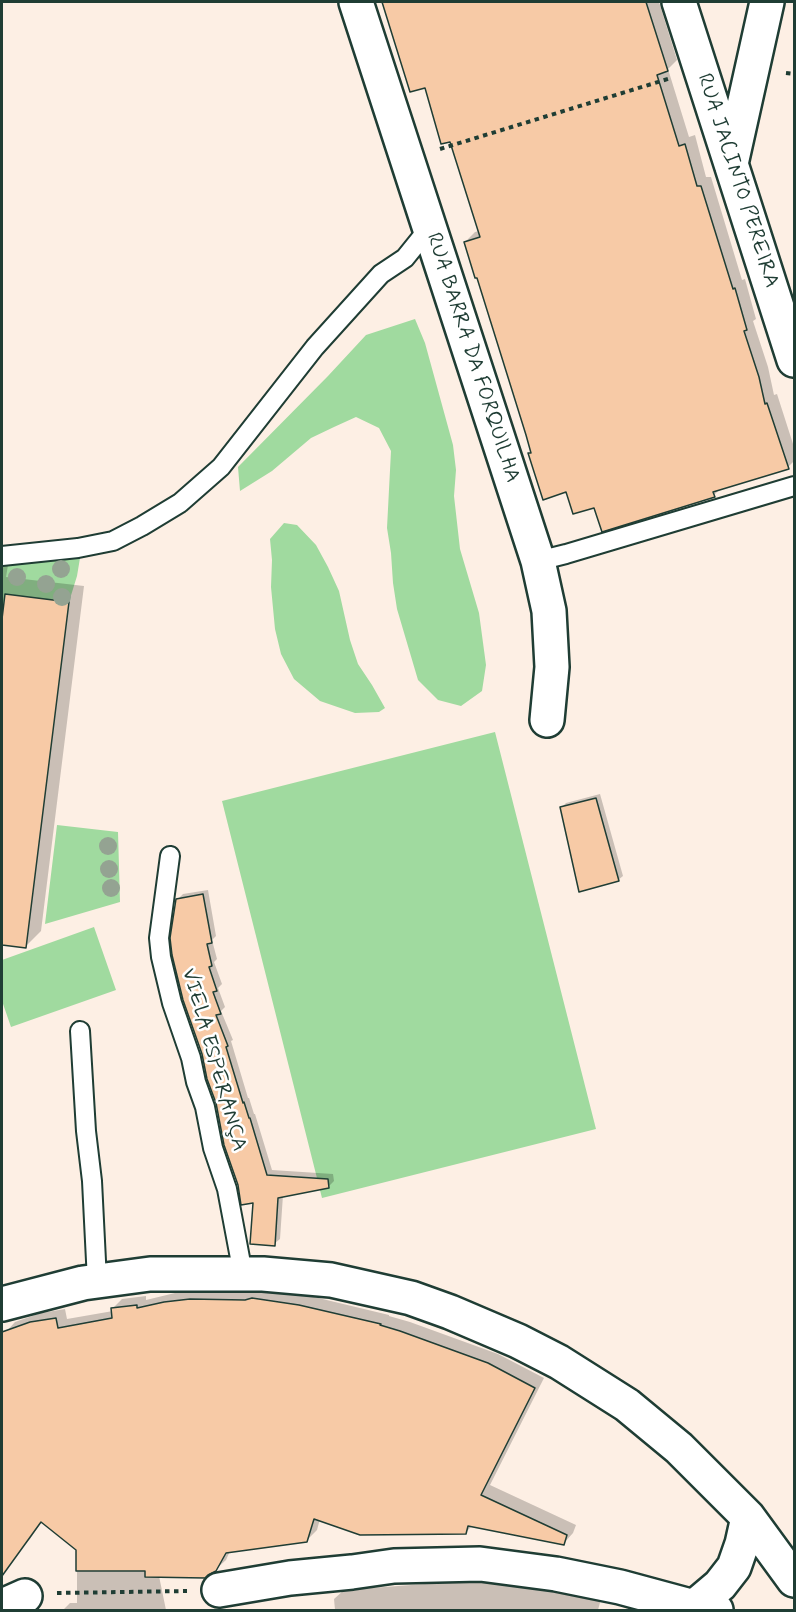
<!DOCTYPE html>
<html>
<head>
<meta charset="utf-8">
<style>
  body { margin:0 }
  #map { position:relative; width:796px; height:1612px; overflow:hidden; background:#fdefe4; font-family:Mynerve,sans-serif }
  canvas { display:block }
  .frame { position:absolute; inset:0; border:3px solid #1f3d34; pointer-events:none }
</style>
</head>
<body>
<div id="map">
<canvas width="796" height="1612"></canvas>
<div class="frame"></div>
</div>
<script>
const ctx = document.querySelector('canvas').getContext('2d');
ctx.lineJoin = 'round';
function fillPath(path, color) { ctx.fillStyle = color; ctx.fill(path, 'evenodd'); }
const toPath = rows => new Path2D(rows.map(r => 'M' + r).join(''));
function trace(path, color, width, dash) { ctx.strokeStyle = color; ctx.lineWidth = width; ctx.lineCap = dash ? 'butt' : 'round'; ctx.setLineDash(dash || []); ctx.stroke(path); }
function drawText(font, color, halo, rows, align = 'center') {
  ctx.font = font + ' Mynerve,sans-serif'; ctx.lineWidth = 5; ctx.setLineDash([]); ctx.textBaseline = 'middle'; ctx.strokeStyle = halo; ctx.fillStyle = color; for (const [text, x, y, turn = 0] of rows) {
    ctx.save(); ctx.translate(x, y); ctx.rotate((+turn || 0) * Math.PI / 180); ctx.textAlign = isNaN(turn) ? turn : align; if (halo) ctx.strokeText(text, 0, 0); ctx.fillText(text, 0, 0); ctx.restore();
  }
}
fillPath(toPath([
  [415,319,425,343,453,445,456,470,454,496,460,549,479,613,486,665,482,691,461,706,438,700,418,680,397,609,393,583,391,553,387,528,391,451,379,428,356,417,334,427,311,438,272,471,240,491,238,467,328,376,366,335],
  [284,523,297,525,316,545,328,567,339,591,350,640,358,664,372,685,385,708,379,712,355,713,320,701,294,679,281,654,275,629,271,587,272,560,270,539],
  [60,556,80,558,77,576,69,602,5,594,2,619,2,563],
  [495,732,596,1129,322,1198,222,801],
  [57,825,118,832,120,902,45,924],
  [94,927,116,990,11,1027,2,1001,2,960]
]), '#a0da9f');
fillPath(toPath([
  [384,2,659,2,677,60,668,69,689,137,695,135,706,177,711,177,742,280,745,279,756,319,753,321,768,367,774,395,777,394,794,447,794,461,788,467,721,488,714,495,595,506,566,490,532,452,478,276,465,242,475,232,480,231,451,141,426,87,391,28],
  [2,564,8,565,6,577,84,586,41,931,25,947,2,944],
  [600,794,623,876,618,880,562,807,566,803],
  [208,890,216,936,212,940,217,959,214,962,222,984,218,988,225,1007,221,1011,233,1040,231,1041,248,1098,249,1098,254,1114,255,1114,272,1170,333,1174,334,1181,328,1187,283,1195,280,1239,274,1244,177,900,183,894],
  [263,1289,310,1296,389,1315,389,1316,410,1322,498,1354,544,1378,490,1485,576,1525,573,1533,564,1543,473,1525,465,1533,320,1519,317,1530,307,1540,230,1551,226,1560,215,1570,159,1576,166,1610,63,1610,70,1603,77,1603,77,1549,42,1521,30,1539,20,1549,2,1549,2,1334,5,1333,15,1322,41,1313,65,1309,67,1319,113,1311,112,1309,122,1299,146,1296,146,1300,175,1293,201,1290,256,1291],
  [459,1579,502,1579,601,1599,598,1610,335,1610,334,1599,344,1590,425,1584]
]), '#0003');
const building = toPath([
  [382,2,646,2,668,71,657,75,679,146,685,144,697,186,701,186,733,289,735,288,747,330,744,331,759,377,765,404,767,403,789,469,713,492,715,497,602,532,594,508,573,514,566,492,543,500,528,453,531,453,526,435,477,278,475,278,464,242,480,237,450,142,441,144,425,88,410,92,382,2],
  [5,594,69,602,26,948,2,945,2,619,5,594],
  [596,798,619,881,579,892,560,807,596,798],
  [203,894,212,943,207,944,212,966,209,967,217,991,213,992,221,1014,216,1015,228,1046,226,1047,243,1103,244,1102,249,1118,250,1118,267,1175,328,1179,329,1188,278,1198,275,1246,250,1244,253,1203,241,1205,238,1185,224,1145,216,1103,207,1079,202,1054,183,1000,172,955,170,938,176,899,203,894],
  [252,1298,299,1305,381,1324,380,1325,400,1331,488,1363,535,1388,481,1495,567,1535,564,1545,468,1526,466,1534,360,1535,314,1519,307,1542,226,1553,216,1571,208,1575,205,1578,145,1577,145,1571,76,1571,76,1550,41,1522,2,1576,2,1332,30,1322,56,1318,58,1328,112,1318,111,1308,137,1305,137,1308,164,1302,190,1299,245,1300,252,1298]
]);
fillPath(building, '#f7caa6');
trace(building, '#1f3d34', 1.5);
const service = toPath([
  [2,556,78,548,113,541,142,526,180,503,221,467,315,347,381,274,405,258,430,227],
  [538,561,566,554,794,486],
  [170,856,159,938,161,957,172,1003,191,1058,196,1082,205,1107,213,1148,227,1189,243,1274],
  [80,1031,86,1131,92,1181,97,1281]
]);
const minor = toPath([
  [356,2,538,561,549,611,552,667,547,720],
  [679,2,794,360],
  [731,164,767,2],
  [2,1304,83,1283,150,1274,263,1274,331,1280,411,1298,450,1312,518,1341,559,1362,627,1405,679,1448,748,1517,794,1580],
  [219,1590,290,1578,352,1572,394,1566,480,1564,556,1574,620,1587,694,1607,716,1610],
  [2,1606,25,1596],
  [694,1607,720,1585,734,1567,742,1544,748,1517]
]);
trace(service, '#1f3d34', 22);
trace(minor, '#1f3d34', 38);
trace(toPath([
  [786,73,794,74],
  [440,149,671,78],
  [57,1593,187,1591]
]), '#1f3d34', 4, [4.5, 4.5]);
trace(service, '#fff', 18);
trace(minor, '#fff', 33);
ctx.fillStyle = '#94a392';
for (const [x, y] of [
  [61,569],
  [17,577],
  [46,584],
  [62,597],
  [108,846],
  [109,869],
  [111,888]
]) { ctx.beginPath(); ctx.arc(x, y, 9, 0, 2 * Math.PI); ctx.fill(); }
drawText('21px', '#1f3d34', '#fff', [
  ["RUA JACINTO PEREIRA",737,181,72],
  ["RUA BARRA DA FORQUILHA",472,358,72],
  ["VIELA ESPERANÇA",213,1060,74]
]);
</script>
</body>
</html>
